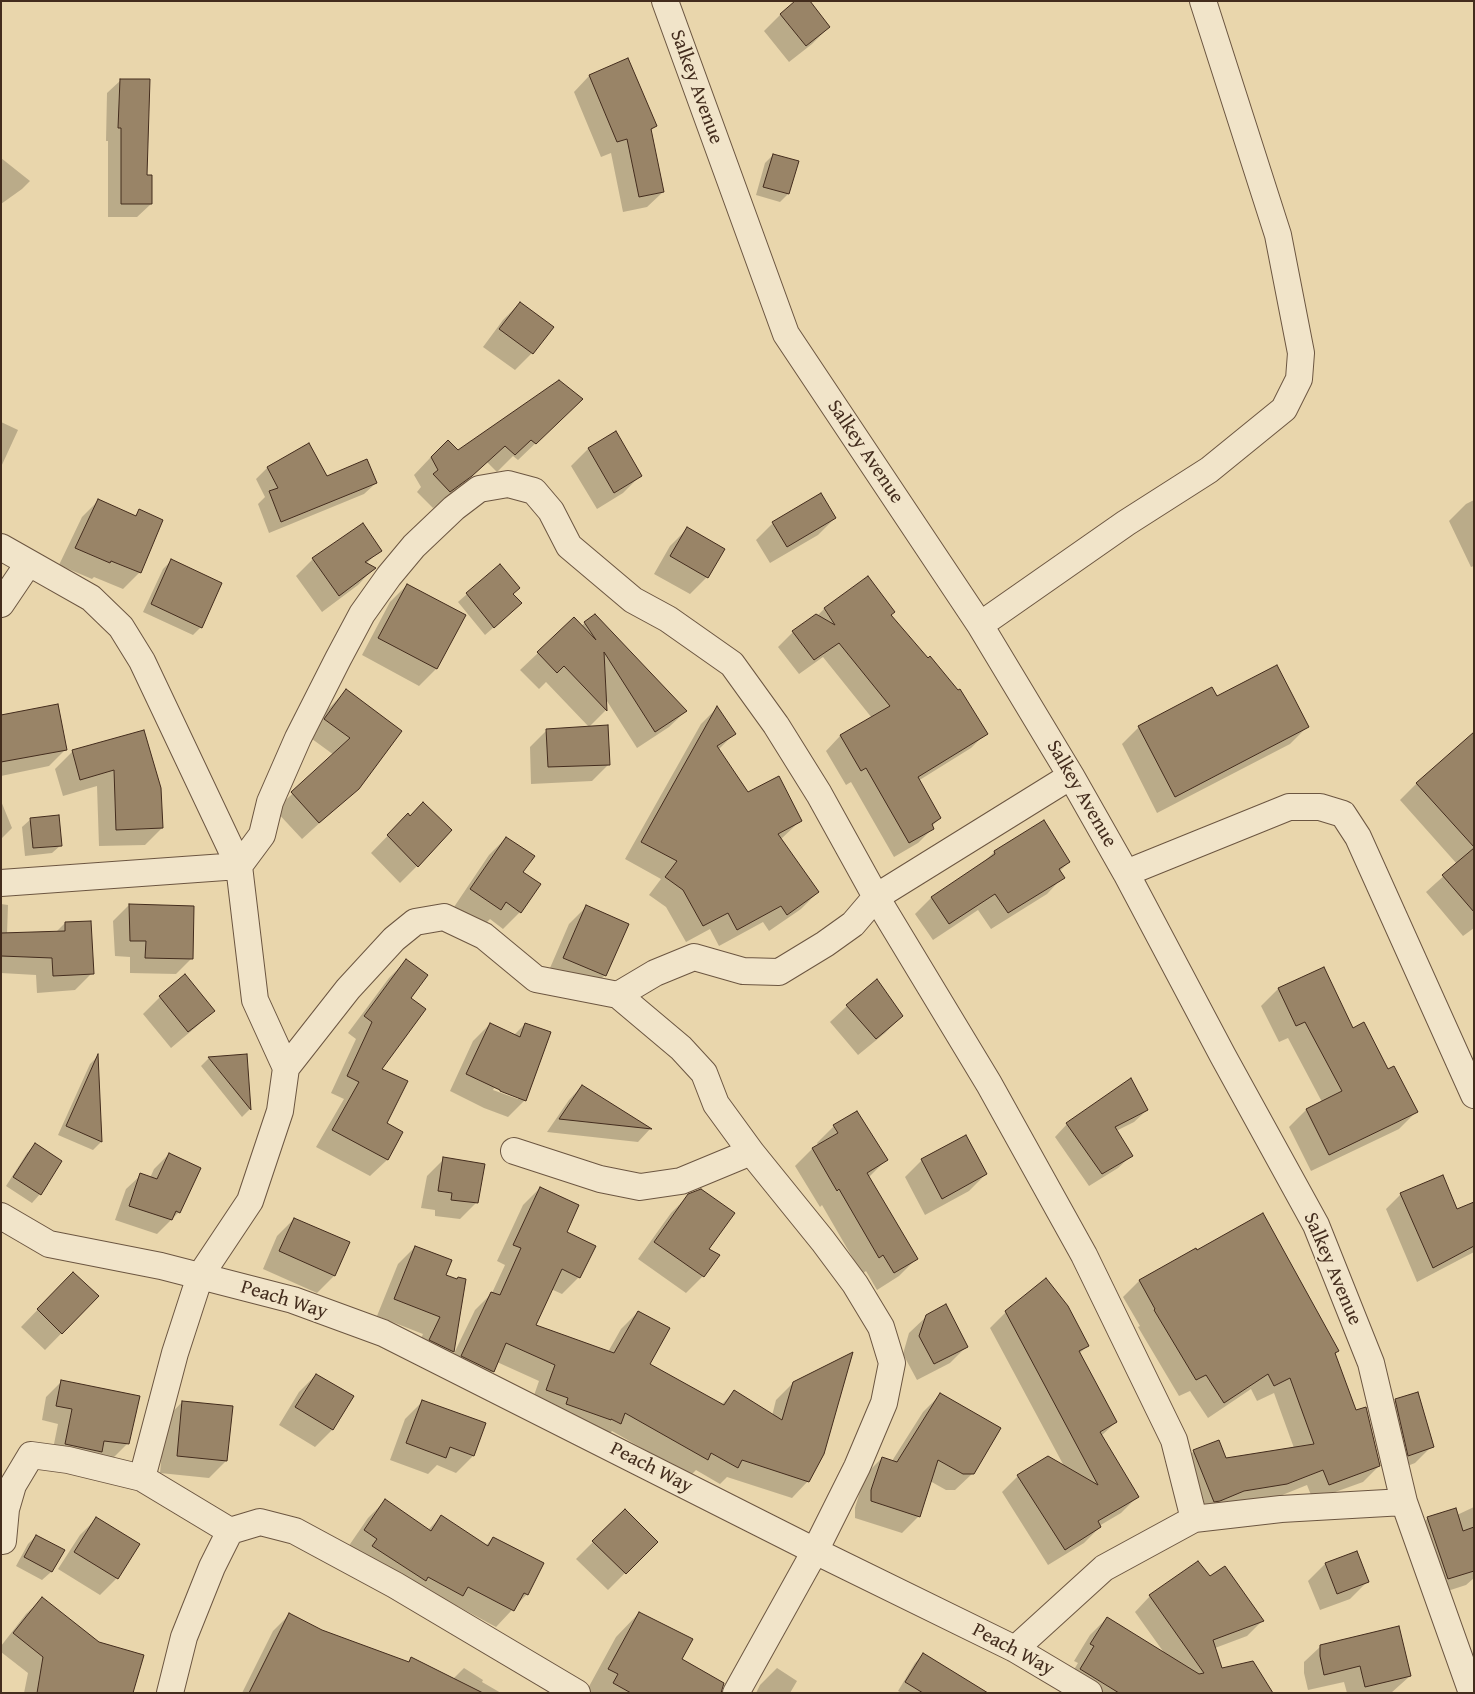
<!DOCTYPE html>
<html>
<head>
<meta charset="utf-8">
<style>
  body { margin:0 }
  #map { position:relative; width:1475px; height:1694px; overflow:hidden; background:#e9d6ac; font-family:"Gentium Book Plus",serif }
  canvas { display:block }
  .frame { position:absolute; inset:0; border:2px solid #432c1d; pointer-events:none }
</style>
</head>
<body>
<div id="map">
<canvas width="1475" height="1694"></canvas>
<div class="frame"></div>
</div>
<script>
const ctx = document.querySelector('canvas').getContext('2d');
ctx.lineJoin = 'round';
function fillPath(path, color) { ctx.fillStyle = color; ctx.fill(path, 'evenodd'); }
const toPath = rows => new Path2D(rows.map(r => 'M' + r).join(''));
function trace(path, color, width, dash) { ctx.strokeStyle = color; ctx.lineWidth = width; ctx.lineCap = dash ? 'butt' : 'round'; ctx.setLineDash(dash || []); ctx.stroke(path); }
function drawText(font, color, halo, rows, align = 'center') {
  ctx.font = font + ' "Gentium Book Plus",serif'; ctx.lineWidth = 4; ctx.setLineDash([]); ctx.textBaseline = 'middle'; ctx.strokeStyle = halo; ctx.fillStyle = color; for (const [text, x, y, turn = 0] of rows) {
    ctx.save(); ctx.translate(x, y); ctx.rotate((+turn || 0) * Math.PI / 180); ctx.textAlign = isNaN(turn) ? turn : align; if (halo) ctx.strokeText(text, 0, 0); ctx.fillText(text, 0, 0); ctx.restore();
  }
}
fillPath(toPath([
  [781,14,829,27,812,44,789,62,764,31],
  [628,60,656,126,650,131,663,192,647,207,623,212,611,153,601,157,574,92,589,76],
  [121,80,146,176,151,204,137,217,108,217,108,141,106,141,107,93],
  [773,155,788,194,780,202,756,195,765,163],
  [1,158,30,181,22,189,1,204],
  [520,303,532,353,515,370,483,347,503,320],
  [564,416,518,460,513,456,497,472,487,462,454,493,433,508,417,492,421,487,414,475,431,457,458,452],
  [1,422,18,430,1,467],
  [615,433,640,476,623,493,597,509,571,466,588,449],
  [309,444,327,477,376,483,364,494,269,533,258,504,265,497,256,479,267,468],
  [99,500,134,517,139,511,140,572,123,589,94,577,92,579,59,565,82,517],
  [1474,500,1474,566,1471,567,1449,521,1466,504],
  [835,518,818,535,770,563,756,540,773,523],
  [687,529,707,577,690,594,654,574,670,546],
  [380,550,366,564,374,568,358,585,322,612,296,576,313,559],
  [171,561,201,627,193,635,143,612,163,569],
  [407,585,464,615,436,669,419,686,362,655,390,602],
  [467,594,512,594,512,611,485,635,458,602],
  [825,608,890,615,986,733,971,748,918,781,940,818,932,826,933,828,918,843,894,857,851,782,846,785,826,751,840,736,872,718,823,657,799,674,778,647,793,632,816,615,817,616],
  [574,619,581,626,585,623,686,711,669,727,637,748,605,698,606,710,589,727,546,682,539,689,520,670],
  [346,691,358,788,302,839,275,810,334,755,308,736,329,708],
  [1216,698,1307,727,1290,744,1157,813,1122,744,1139,727],
  [717,708,735,733,718,750,748,793,800,821,780,840,818,892,801,909,769,931,763,922,719,946,710,929,686,942,666,907,649,895,661,879,625,859,701,724],
  [1,716,66,749,49,766,1,776],
  [547,730,609,764,592,781,531,784,530,747],
  [143,732,162,828,145,845,99,846,97,786,63,796,55,769,72,752],
  [1474,753,1474,928,1463,936,1426,892,1457,864,1400,800,1417,783],
  [1,801,12,828,1,839],
  [408,815,417,866,400,883,371,853],
  [31,819,61,845,52,853,25,856,22,827],
  [506,838,522,872,520,912,503,929,490,919,483,926,454,907,489,855],
  [994,852,1069,862,1060,871,1063,877,1047,894,991,929,978,910,933,940,915,914,931,898,983,863],
  [1,904,8,905,7,934,56,932,65,923,92,973,75,990,37,993,36,975,1,973],
  [129,905,192,958,176,974,130,973,130,957,115,956,113,921],
  [586,907,605,975,588,992,547,975,569,924],
  [406,961,409,998,380,1069,386,1124,402,1133,387,1160,370,1176,316,1147,344,1099,331,1093,356,1039,348,1033,389,978],
  [1323,968,1352,1030,1388,1070,1416,1112,1399,1129,1311,1171,1289,1127,1306,1110,1322,1102,1288,1038,1279,1042,1261,1006,1278,989],
  [160,997,213,1010,196,1027,171,1048,143,1014],
  [847,1006,902,1016,885,1033,858,1055,830,1022],
  [490,1024,514,1035,525,1024,525,1100,508,1117,484,1108,450,1091,473,1041],
  [494,1088,518,1096,518,1099,493,1090],
  [246,1055,250,1109,242,1117,201,1066,209,1058],
  [97,1057,101,1142,93,1150,58,1135,90,1064],
  [582,1086,650,1129,638,1142,547,1132,569,1100],
  [1147,1110,1134,1122,1116,1131,1131,1156,1118,1168,1089,1186,1055,1137,1067,1124],
  [834,1126,886,1160,869,1177,916,1259,899,1276,877,1290,866,1271,862,1274,822,1205,820,1207,795,1166,812,1149,819,1146,817,1143],
  [35,1145,60,1162,40,1194,32,1203,6,1186,27,1153],
  [169,1154,179,1212,157,1234,115,1220,126,1189,141,1175,150,1178,154,1169],
  [444,1159,477,1202,460,1219,435,1216,435,1210,421,1208,427,1176],
  [922,1160,986,1174,969,1191,925,1215,905,1177],
  [540,1188,565,1233,579,1277,562,1294,551,1289,534,1326,608,1352,621,1329,638,1312,649,1364,721,1405,734,1392,772,1416,776,1400,793,1383,808,1481,792,1498,727,1477,720,1484,696,1470,690,1476,612,1431,603,1440,530,1407,539,1381,497,1362,493,1371,476,1388,445,1372,475,1310,492,1293,505,1265,497,1261,523,1205],
  [1401,1194,1457,1211,1474,1203,1474,1252,1417,1282,1386,1209],
  [688,1196,708,1249,703,1276,686,1293,638,1259,671,1213],
  [294,1219,334,1276,317,1293,263,1269,277,1236],
  [415,1247,445,1276,453,1352,436,1368,413,1357,423,1334,377,1316,398,1264],
  [1196,1249,1338,1351,1334,1355,1355,1411,1379,1466,1363,1482,1313,1500,1307,1485,1270,1500,1203,1517,1178,1467,1194,1451,1225,1459,1294,1448,1274,1393,1257,1401,1251,1389,1208,1418,1190,1391,1179,1396,1138,1327,1140,1326,1123,1297,1139,1281],
  [73,1273,97,1297,45,1350,21,1327],
  [1006,1312,1087,1346,1079,1354,1116,1422,1101,1436,1137,1497,1121,1513,1099,1526,1100,1527,1084,1543,1048,1565,1002,1492,1018,1476,1064,1466,990,1328],
  [927,1316,967,1346,950,1363,917,1380,903,1354,909,1333],
  [316,1375,352,1397,332,1430,315,1447,279,1425,299,1392],
  [61,1382,128,1443,113,1458,51,1459,58,1424,42,1420,46,1397],
  [940,1395,973,1473,955,1490,946,1490,930,1481,919,1516,902,1533,855,1518,855,1508,865,1475,882,1458,892,1461,923,1412],
  [1396,1400,1432,1446,1415,1463,1392,1472,1378,1417],
  [182,1402,226,1461,209,1478,160,1473,165,1420],
  [422,1402,473,1456,456,1473,437,1465,428,1474,390,1460,405,1419],
  [385,1501,428,1530,441,1517,485,1546,493,1538,527,1594,496,1627,348,1547,368,1518],
  [1474,1507,1474,1578,1466,1585,1429,1597,1409,1537,1428,1518,1457,1515],
  [625,1510,656,1542,608,1590,576,1559],
  [97,1518,117,1578,100,1595,58,1569,80,1535],
  [36,1536,63,1550,51,1572,42,1580,16,1566,28,1544],
  [1356,1553,1367,1582,1350,1599,1320,1610,1308,1581,1325,1564],
  [1150,1596,1262,1621,1247,1636,1215,1648,1221,1670,1173,1693,1075,1693,1064,1686,1078,1663,1074,1661,1090,1635,1107,1618,1165,1654,1135,1612],
  [43,1598,132,1693,24,1693,28,1673,1,1652,1,1646,26,1614],
  [639,1613,681,1660,694,1693,586,1692,616,1637],
  [289,1615,321,1631,408,1663,412,1659,453,1679,464,1668,483,1680,482,1682,501,1693,242,1693,273,1631],
  [1321,1646,1410,1676,1391,1693,1347,1693,1344,1682,1308,1690,1304,1673,1304,1662],
  [923,1655,968,1693,902,1693,898,1691,915,1663],
  [777,1668,797,1681,790,1693,756,1693,760,1685]
]), '#0003');
const building = toPath([
  [795,1,810,1,830,27,806,46,780,14,795,1],
  [628,58,657,126,651,129,664,192,639,197,627,139,617,142,589,75,628,58],
  [120,79,150,79,147,175,152,175,152,204,121,204,121,128,118,128,120,79],
  [773,154,799,161,789,194,763,187,773,154],
  [520,302,554,327,533,354,499,329,520,302],
  [559,380,583,399,536,444,531,440,515,455,505,446,472,476,450,492,433,474,438,470,431,457,448,440,458,450,559,380],
  [616,431,642,476,614,493,588,448,616,431],
  [309,443,327,476,367,459,377,483,281,522,269,491,278,488,267,467,309,443],
  [821,493,836,518,787,547,772,522,821,493],
  [98,499,136,516,139,509,163,520,141,573,111,561,110,563,75,548,98,499],
  [363,523,382,551,365,562,376,568,339,596,312,558,363,523],
  [687,527,725,549,708,578,670,556,687,527],
  [171,559,222,583,202,628,151,604,171,559],
  [500,564,520,588,513,594,522,603,494,628,466,593,500,564],
  [868,576,895,612,891,615,928,658,930,656,958,690,960,689,988,734,918,777,941,818,932,824,934,829,909,843,866,768,861,771,840,735,890,706,839,643,814,660,792,631,816,614,835,625,824,608,868,576],
  [407,584,466,615,437,669,378,638,407,584],
  [595,614,687,711,655,732,604,652,607,711,564,666,557,673,537,652,574,617,596,640,584,622,595,614],
  [1277,665,1309,727,1175,797,1138,726,1212,687,1217,696,1277,665],
  [346,689,402,731,359,789,319,823,291,792,350,738,324,719,346,689],
  [58,704,67,750,1,762,1,715,58,704],
  [717,706,736,734,717,746,748,792,779,776,802,821,778,834,819,892,787,915,781,906,737,930,728,913,703,926,683,890,665,877,677,861,641,842,717,706],
  [608,725,610,765,548,767,546,729,608,725],
  [144,730,161,788,163,828,116,830,114,770,80,780,72,750,144,730],
  [1474,732,1474,847,1416,783,1474,732],
  [423,802,452,830,418,867,387,835,408,813,410,816,423,802],
  [59,815,62,846,33,848,30,818,59,815],
  [1044,820,1070,862,1059,869,1065,878,1008,913,995,894,949,924,931,897,995,854,994,851,1044,820],
  [506,837,535,856,523,872,541,884,521,913,506,902,501,910,470,889,506,837],
  [1474,848,1474,912,1442,875,1474,848],
  [129,904,194,906,193,959,145,958,146,941,130,941,129,904],
  [586,905,629,924,606,976,563,958,586,905],
  [91,921,94,974,53,976,52,958,1,956,1,933,65,931,65,922,91,921],
  [406,959,428,975,411,998,426,1009,382,1069,408,1081,387,1123,403,1132,388,1160,332,1130,359,1082,347,1076,372,1022,364,1016,406,959],
  [1324,967,1353,1028,1364,1022,1388,1069,1394,1066,1418,1112,1329,1155,1306,1109,1342,1091,1305,1022,1296,1026,1278,988,1324,967],
  [185,974,215,1011,188,1032,159,996,185,974],
  [877,979,903,1016,876,1039,846,1005,877,979],
  [490,1023,520,1037,525,1023,551,1032,526,1101,500,1091,500,1090,466,1074,490,1023],
  [98,1054,102,1142,66,1126,98,1054],
  [247,1054,251,1110,208,1057,247,1054],
  [1131,1078,1148,1110,1115,1127,1133,1156,1102,1174,1066,1123,1131,1078],
  [582,1085,652,1129,559,1119,582,1085],
  [857,1111,888,1160,867,1173,918,1259,894,1273,883,1255,879,1258,839,1189,837,1191,812,1148,838,1133,833,1125,857,1111],
  [966,1135,987,1174,942,1199,921,1159,966,1135],
  [35,1143,62,1161,41,1195,13,1177,35,1143],
  [169,1153,201,1168,180,1213,176,1211,172,1220,129,1206,140,1173,157,1179,169,1153],
  [443,1157,485,1164,478,1203,451,1200,452,1193,438,1191,443,1157],
  [1443,1175,1457,1209,1474,1202,1474,1246,1433,1268,1400,1193,1443,1175],
  [540,1187,579,1205,567,1232,596,1246,580,1278,562,1269,536,1325,614,1353,638,1311,670,1328,650,1364,724,1405,734,1390,782,1420,793,1382,853,1352,824,1454,809,1482,742,1460,738,1468,711,1453,708,1460,625,1413,621,1424,611,1419,611,1420,566,1404,568,1398,546,1390,555,1365,506,1343,494,1372,461,1356,491,1292,500,1295,521,1248,513,1245,540,1187],
  [701,1189,735,1213,709,1249,720,1255,704,1277,654,1242,688,1194,701,1189],
  [1263,1213,1339,1351,1335,1353,1356,1410,1366,1407,1380,1466,1329,1485,1323,1470,1287,1484,1244,1491,1220,1501,1214,1502,1193,1450,1219,1440,1226,1458,1314,1444,1290,1378,1274,1386,1268,1374,1224,1403,1206,1375,1196,1380,1154,1310,1155,1309,1139,1280,1196,1248,1197,1250,1263,1213],
  [294,1218,350,1242,335,1276,279,1251,294,1218],
  [415,1246,452,1260,446,1275,457,1279,458,1277,466,1279,454,1352,429,1340,440,1317,394,1299,415,1246],
  [73,1272,99,1296,62,1334,37,1309,73,1272],
  [1046,1278,1068,1306,1089,1346,1079,1351,1117,1422,1100,1432,1139,1497,1098,1521,1101,1527,1065,1550,1017,1475,1048,1456,1098,1485,1005,1311,1046,1278],
  [946,1304,968,1347,934,1364,919,1336,926,1315,946,1304],
  [316,1374,354,1396,333,1430,295,1407,316,1374],
  [61,1380,140,1396,129,1444,104,1441,102,1452,65,1444,72,1409,56,1406,61,1380],
  [1418,1392,1434,1447,1408,1456,1395,1399,1418,1392],
  [940,1393,1001,1428,974,1474,963,1474,938,1460,920,1517,871,1501,871,1490,882,1457,897,1462,940,1393],
  [422,1400,486,1423,474,1456,450,1447,446,1458,406,1443,422,1400],
  [182,1401,233,1406,227,1461,177,1456,182,1401],
  [385,1499,431,1531,441,1515,488,1546,493,1537,544,1563,528,1595,524,1593,514,1611,468,1587,463,1596,428,1577,426,1581,372,1546,377,1539,364,1530,385,1499],
  [1456,1508,1463,1531,1474,1527,1474,1571,1448,1579,1427,1517,1456,1508],
  [625,1509,658,1542,626,1574,592,1541,625,1509],
  [96,1517,140,1544,118,1579,74,1552,96,1517],
  [36,1535,65,1550,52,1572,24,1557,36,1535],
  [1357,1551,1369,1582,1337,1594,1325,1563,1357,1551],
  [1198,1561,1210,1576,1225,1566,1264,1621,1213,1640,1222,1668,1253,1661,1273,1693,1119,1693,1080,1669,1094,1646,1090,1644,1107,1617,1199,1674,1204,1673,1149,1595,1198,1561],
  [42,1597,99,1642,144,1655,133,1693,37,1693,43,1657,13,1633,42,1597],
  [639,1612,693,1639,682,1659,724,1683,721,1693,631,1693,613,1683,618,1674,608,1669,639,1612],
  [289,1613,322,1630,409,1662,411,1657,483,1693,249,1693,289,1613],
  [1399,1626,1411,1676,1365,1687,1360,1666,1324,1675,1320,1656,1320,1645,1399,1626],
  [923,1653,988,1693,923,1693,905,1682,923,1653]
]);
fillPath(building, '#998467');
trace(building, '#432c1d', 1);
const street = toPath([
  [665,1,786,334,980,625,1071,776,1126,873,1223,1056,1316,1225,1371,1363,1404,1502,1472,1693],
  [1,547,91,598,121,627,142,661,239,866,255,1000,286,1068,280,1111,250,1201,200,1276,175,1353,142,1478],
  [1,604,28,564],
  [980,625,1126,523,1209,470,1284,409,1299,379,1301,353,1278,235,1203,1],
  [1126,873,1289,807,1320,807,1343,814,1358,837,1474,1095],
  [1,883,239,866,262,835,270,802,298,738,338,659,362,614,389,576,414,546,454,508,479,489,508,484,534,491,551,511,569,546,633,600,668,619,732,664,776,725,819,794,876,897,1071,776],
  [618,995,655,973,694,957,743,971,779,972,825,944,853,924,876,897,989,1084,1084,1255,1174,1440,1194,1519],
  [286,1068,348,989,394,939,415,922,444,917,484,936,536,979,618,995,681,1048,704,1073,716,1104,751,1152,823,1241,855,1284,881,1327,892,1363,884,1403,857,1467,815,1551,736,1693],
  [514,1151,600,1179,640,1187,681,1181,751,1152],
  [1,1216,49,1244,161,1266,293,1300,383,1333,815,1551,1015,1649,1089,1693],
  [3,1541,6,1509,13,1485,31,1455,68,1460,142,1478,230,1531],
  [1015,1649,1104,1568,1194,1519,1281,1509,1404,1502],
  [170,1693,184,1637,212,1567,230,1531,260,1522,295,1531,395,1585,577,1693]
]);
trace(street, '#6c5641', 28);
trace(street, '#f1e4c9', 26);
drawText('20px', '#432c1d', '#f1e4c9', [
  ["Salkey Avenue",696,87,70],
  ["Salkey Avenue",865,452,56],
  ["Salkey Avenue",1081,794,60],
  ["Salkey Avenue",1332,1269,67],
  ["Peach Way",284,1300,17],
  ["Peach Way",651,1468,27],
  ["Peach Way",1013,1650,28]
]);
</script>
</body>
</html>
